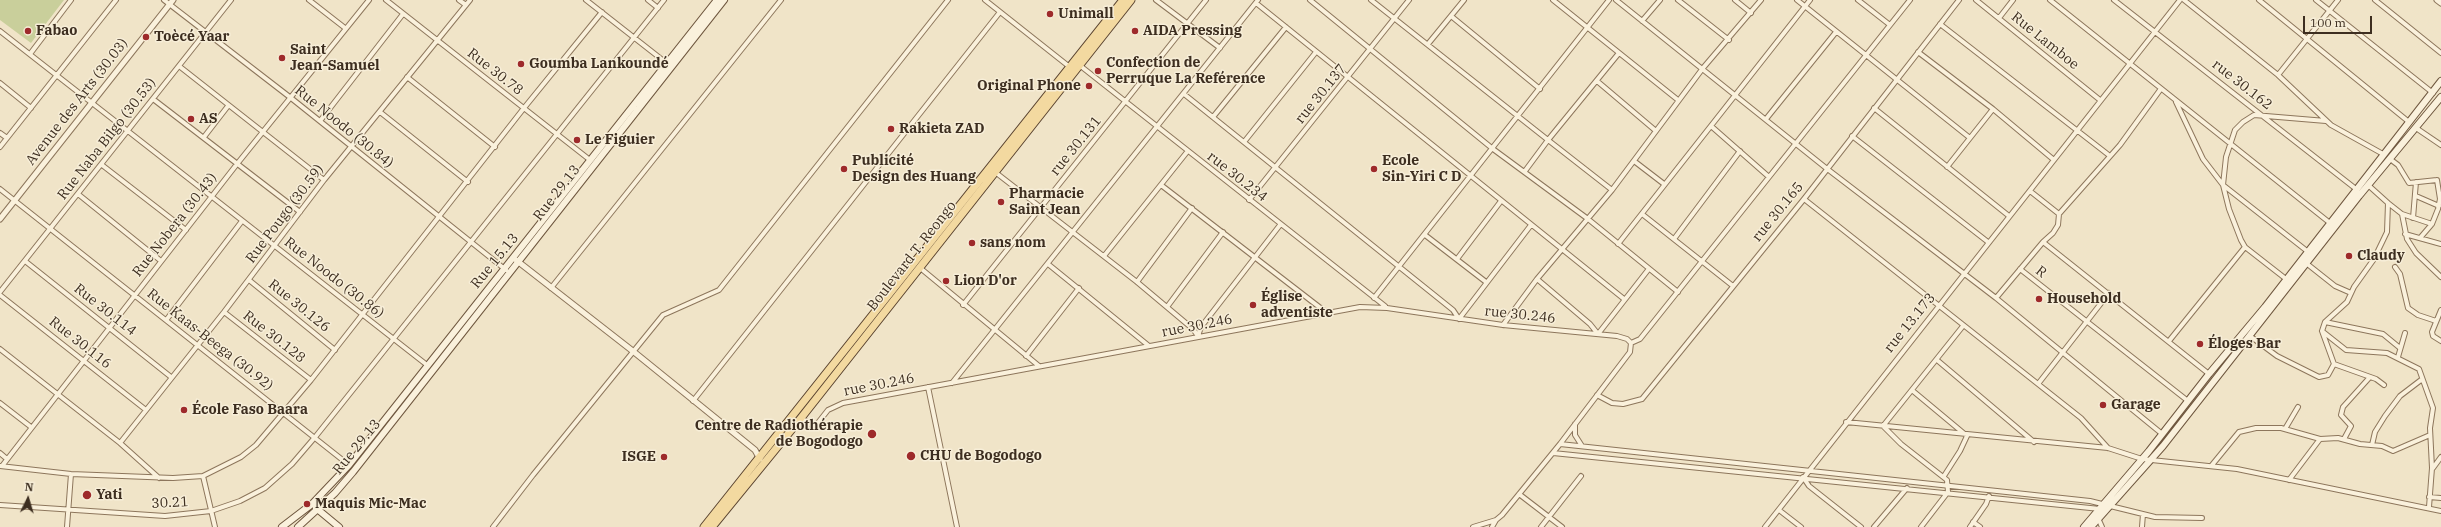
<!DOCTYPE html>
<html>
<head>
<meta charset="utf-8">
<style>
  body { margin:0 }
  #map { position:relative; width:2441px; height:527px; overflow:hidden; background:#f0e4c8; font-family:"IBM Plex Serif",serif }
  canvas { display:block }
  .north { position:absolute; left:8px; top:479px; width:40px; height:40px; -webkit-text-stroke:3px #f7eed8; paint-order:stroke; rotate:5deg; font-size:11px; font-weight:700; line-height:16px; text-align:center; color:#3d2e20 }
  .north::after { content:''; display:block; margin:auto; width:14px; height:18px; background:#3d2e20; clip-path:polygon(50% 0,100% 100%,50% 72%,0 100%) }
  .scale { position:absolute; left:2303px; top:16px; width:69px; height:18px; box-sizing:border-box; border:2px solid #3d2e20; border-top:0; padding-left:5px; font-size:12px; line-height:14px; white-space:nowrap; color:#3d2e20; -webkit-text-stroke:3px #f7eed8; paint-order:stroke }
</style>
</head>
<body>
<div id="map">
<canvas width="2441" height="527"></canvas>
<div class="north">N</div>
<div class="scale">100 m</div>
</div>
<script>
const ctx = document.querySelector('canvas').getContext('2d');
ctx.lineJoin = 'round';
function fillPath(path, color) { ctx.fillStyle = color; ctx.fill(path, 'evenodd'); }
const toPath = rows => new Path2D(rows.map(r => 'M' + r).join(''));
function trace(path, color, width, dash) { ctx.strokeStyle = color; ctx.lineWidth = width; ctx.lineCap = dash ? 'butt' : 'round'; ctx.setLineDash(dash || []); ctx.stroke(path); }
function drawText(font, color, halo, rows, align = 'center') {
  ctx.font = font + ' "IBM Plex Serif",serif'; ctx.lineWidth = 3; ctx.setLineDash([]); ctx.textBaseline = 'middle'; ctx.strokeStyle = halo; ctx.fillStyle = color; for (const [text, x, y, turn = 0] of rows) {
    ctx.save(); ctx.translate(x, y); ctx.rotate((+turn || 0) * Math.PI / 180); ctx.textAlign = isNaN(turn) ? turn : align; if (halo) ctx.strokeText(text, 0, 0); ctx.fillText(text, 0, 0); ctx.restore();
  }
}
fillPath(toPath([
  [0,0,64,0,31,43,0,20]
]), '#c9cf9b');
const minor = toPath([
  [164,0,291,98,506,270],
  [309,0,345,28],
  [386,0,590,160],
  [459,0,466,5],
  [586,0,669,65],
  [648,0,658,8],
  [985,0,1071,68],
  [1156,0,1220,48],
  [1310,0,1493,149,1588,219,1678,292],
  [1371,0,1548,140,1525,171],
  [1553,0,1678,100],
  [1616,0,1826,168,1996,298,2161,433],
  [1678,0,1729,40],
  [1735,0,1751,13],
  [1797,0,1970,138],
  [1858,0,1890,25],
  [1976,0,2100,100],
  [2050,0,2330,223],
  [2114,0,2356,189],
  [2184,0,2278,75,2331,125,2383,154],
  [2259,0,2409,122],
  [2316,0,2433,93],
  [2375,0,2441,53],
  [1256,3,1624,299],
  [1451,16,1540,89],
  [1999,18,2013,0],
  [1642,21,1660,0],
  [1940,24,2110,156],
  [0,31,427,365],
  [1428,44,1464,0],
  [1918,52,1993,109,2054,160],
  [30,54,71,0],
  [1078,64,1385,306],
  [179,66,324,180],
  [2278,75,2338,0],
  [407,77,495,147],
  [1597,81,1656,131],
  [0,83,31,108],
  [1184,94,1453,310,1459,319,1531,225],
  [153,99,300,212],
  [2176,102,2203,159,2223,185,2307,251],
  [1874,108,2009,216],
  [380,112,468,182],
  [1213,117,1286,27],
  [1766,119,1836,32],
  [320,121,403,14],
  [1711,126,1769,177],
  [2416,128,2441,145],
  [0,133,7,138],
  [1852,136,1988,242],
  [204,137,228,106],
  [1244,142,1316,52],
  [0,147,116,0],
  [2390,159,2398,165,2409,183,2437,180],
  [1634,161,1664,184],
  [102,165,186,230],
  [1947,167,1993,109],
  [995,172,1137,282,1193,329,1198,336],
  [1161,185,1327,313],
  [2368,185,2388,203,2387,232,2374,259,2354,287,2347,302,2325,322,2322,331,2334,364,2376,379,2384,385],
  [0,189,349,465],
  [1612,190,1548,140,1619,53],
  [2030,191,2059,214],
  [78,194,161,261],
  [2416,196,2439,206],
  [1804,199,2081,418,2108,448],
  [1249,200,1409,0],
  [2388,203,2402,214,2407,239,2416,253,2441,277],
  [1642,214,1733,286],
  [2402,214,2432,224],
  [2413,218,2416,182],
  [2405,234,2441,244],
  [1425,235,1486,282],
  [2420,238,2432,224,2438,209,2440,199,2437,180],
  [1674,239,1740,151],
  [2043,242,2209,374],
  [1618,244,1810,0],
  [1104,256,1187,152],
  [1457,259,1501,201],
  [25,261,171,377],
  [2306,263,2335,286,2351,293],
  [1048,264,1149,346],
  [919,267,1039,366],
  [2395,267,2400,274,2408,308,2418,315,2436,321],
  [2020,269,2188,401],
  [1537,279,1590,324,1598,334,1648,270],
  [2286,279,2245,247,2241,240,2229,209,2223,185,2226,157,2235,130,2243,122,2254,115,2326,121],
  [249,280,335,350],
  [1137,282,1192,208],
  [551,288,781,0],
  [0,292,231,0],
  [0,295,146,410],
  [1374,298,1609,0],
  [1996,298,2043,242,2053,233,2058,225,2059,214,2120,145,2160,90],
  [963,305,1206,0],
  [1167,307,1223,232],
  [2441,310,2432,332,2433,336,2441,341],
  [224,312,311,380],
  [167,319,242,221],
  [2325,322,2383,334,2400,348],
  [1503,325,1537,279,1612,190,1703,68,1761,0],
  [2322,331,2346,350,2387,353,2419,369,2433,408,2430,428,2432,468,2429,507],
  [1198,336,1201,327,1280,225],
  [2250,336,2277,356,2319,377,2328,375,2334,364],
  [2169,341,2245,247],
  [1631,343,1640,339,1910,0],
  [0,349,120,443,159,478],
  [1026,356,1079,288],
  [2398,357,2405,333],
  [1937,360,2034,442],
  [952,383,1258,0],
  [2038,384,2109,293],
  [928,387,957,527],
  [1913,391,1967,436,1960,451,1944,476],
  [1597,395,1612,403,1623,404,1642,399,1804,199,1959,0],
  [693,401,1000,12],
  [0,403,31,427],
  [801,418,812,425,817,424,828,410,843,403,1360,307,1387,308,1503,325,1617,336,1627,339,1631,343],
  [1846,422,2108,448,2142,459,2237,469,2441,511],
  [1575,424,1575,435,1582,446],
  [2285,429,2298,407],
  [2344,439,2351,426,2341,415,2343,407,2370,377],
  [120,443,224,312,324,180,470,0],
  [1560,444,2090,501,2155,517,2202,518],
  [2372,445,2375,432,2385,416,2400,396,2421,380],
  [0,453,7,459],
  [1553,453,2100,509],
  [2212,465,2239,432,2256,428,2281,428,2320,439,2338,438,2360,444,2382,446,2393,451,2430,435],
  [0,466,71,474,173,478,203,476,241,457,256,445,311,380,524,108,602,12],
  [2,466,237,164,369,0],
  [2433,468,2441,457],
  [203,476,215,527],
  [1803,477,1809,486,1861,527],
  [2289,480,2320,439],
  [1519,494,1562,527],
  [2429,497,2441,498],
  [0,505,165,516,211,511,240,501,265,488,292,464,316,436,664,0],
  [1779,510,1801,527],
  [2098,518,2102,527],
  [1973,522,1980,527],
  [67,527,71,474],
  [493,527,533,475,663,315,719,290,948,0],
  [1473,527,1496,520,1502,515,1560,444,1630,352,1631,343],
  [1492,527,1496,520],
  [1541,527,1581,476],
  [1765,527,2180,0],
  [1874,527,1907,488],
  [1921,527,1948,492,1947,480,1901,444,1883,426,1963,326],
  [1970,527,1986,504,1989,496],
  [2142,527,2143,514]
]);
const tertiary = toPath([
  [2437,0,2441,3],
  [0,219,173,0],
  [516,260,634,352,755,450,760,459]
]);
const secondary = toPath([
  [316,508,339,527],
  [282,527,312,504,349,465,717,0],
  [298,527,335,493,353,472,724,0],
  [2084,527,2149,451,2209,374,2265,307,2441,81],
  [2091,527,2163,446,2359,196,2441,97]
]);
const primary = toPath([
  [704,527,1123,0],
  [712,527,801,418,1131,0]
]);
trace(minor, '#8d765c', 6);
trace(tertiary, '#8d765c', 7);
trace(secondary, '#6f573f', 8);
trace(primary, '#5b4430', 9);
trace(minor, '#faf1dc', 4);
trace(tertiary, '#faf1dc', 5);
trace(secondary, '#faf1dc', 6);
trace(primary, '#f3d9a0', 7);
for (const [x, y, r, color] of [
  [1050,14,4,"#9e2a2b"],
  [28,31,4,"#9e2a2b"],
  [1135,31,4,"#9e2a2b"],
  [146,37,4,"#9e2a2b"],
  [282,58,4,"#9e2a2b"],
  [521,64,4,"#9e2a2b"],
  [1098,71,4,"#9e2a2b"],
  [1089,86,4,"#9e2a2b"],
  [191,119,4,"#9e2a2b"],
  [891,129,4,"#9e2a2b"],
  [577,140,4,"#9e2a2b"],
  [844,169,4,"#9e2a2b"],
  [1374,169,4,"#9e2a2b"],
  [1001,202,4,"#9e2a2b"],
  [972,243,4,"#9e2a2b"],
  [2349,256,4,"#9e2a2b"],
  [946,281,4,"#9e2a2b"],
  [2039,299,4,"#9e2a2b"],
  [1253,305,4,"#9e2a2b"],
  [2200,344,4,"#9e2a2b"],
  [2103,405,4,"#9e2a2b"],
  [184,410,4,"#9e2a2b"],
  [872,434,5,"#9e2a2b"],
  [911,456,5,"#9e2a2b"],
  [664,457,4,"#9e2a2b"],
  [87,495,5,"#9e2a2b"],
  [307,504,4,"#9e2a2b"]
]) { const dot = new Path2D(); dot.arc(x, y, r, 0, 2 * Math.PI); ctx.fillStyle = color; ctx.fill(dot); trace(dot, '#f7eed8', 1.5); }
drawText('bold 14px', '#3d2e20', '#f7eed8', [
  ["Unimall",1058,14],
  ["Fabao",36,31],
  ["AIDA Pressing",1143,31],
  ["Toècé Yaar",154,37],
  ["Saint",290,50],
  ["Jean-Samuel",290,66],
  ["Confection de",1106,63],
  ["Perruque La Reférence",1106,79],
  ["Goumba Lankoundé",529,64],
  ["Original Phone",1081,86,"right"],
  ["AS",199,119],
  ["Rakieta ZAD",899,129],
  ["Le Figuier",585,140],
  ["Publicité",852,161],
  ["Design des Huang",852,177],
  ["Ecole",1382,161],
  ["Sin-Yiri C D",1382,177],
  ["Pharmacie",1009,194],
  ["Saint Jean",1009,210],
  ["sans nom",980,243],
  ["Claudy",2357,256],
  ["Lion D'or",954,281],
  ["Église",1261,297],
  ["adventiste",1261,313],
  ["Household",2047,299],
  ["Éloges Bar",2208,344],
  ["Garage",2111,405],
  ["École Faso Baara",192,410],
  ["Centre de Radiothérapie",863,426,"right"],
  ["de Bogodogo",863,442,"right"],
  ["CHU de Bogodogo",920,456],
  ["ISGE",656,457,"right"],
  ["Yati",96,495],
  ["Maquis Mic-Mac",315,504]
], 'left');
drawText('14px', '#3d2e20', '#f7eed8', [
  ["Rue Lamboe",2045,41,39],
  ["Rue 30.78",495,72,38],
  ["rue 30.162",2242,85,38],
  ["rue 30.137",1321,94,-51],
  ["Avenue des Arts (30.03)",77,102,-52],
  ["Rue Noodo (30.84)",344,127,39],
  ["Rue Naba Bilgo (30.53)",107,139,-52],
  ["rue 30.131",1076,146,-51],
  ["rue 30.234",1237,177,38],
  ["Rue 29.13",557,193,-52],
  ["rue 30.165",1778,212,-51],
  ["Rue Pougo (30.59)",285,214,-53],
  ["Rue Nobera (30.43)",175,225,-52],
  ["Boulevard T. Reongo",912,256,-52],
  ["Rue 15.13",495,261,-51],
  ["R",2041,272,39],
  ["Rue Noodo (30.86)",334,278,38],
  ["Rue 30.126",299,306,39],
  ["Rue 30.114",105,310,38],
  ["rue 30.246",1520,315,6],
  ["rue 13.173",1910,323,-51],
  ["rue 30.246",1197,326,-11],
  ["Rue 30.128",274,337,38],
  ["Rue Kaas-Beega (30.92)",210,340,38],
  ["Rue 30.116",80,343,38],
  ["rue 30.246",879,385,-11],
  ["Rue 29.13",357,447,-51],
  ["30.21",170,503,-3]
]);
</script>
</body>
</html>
